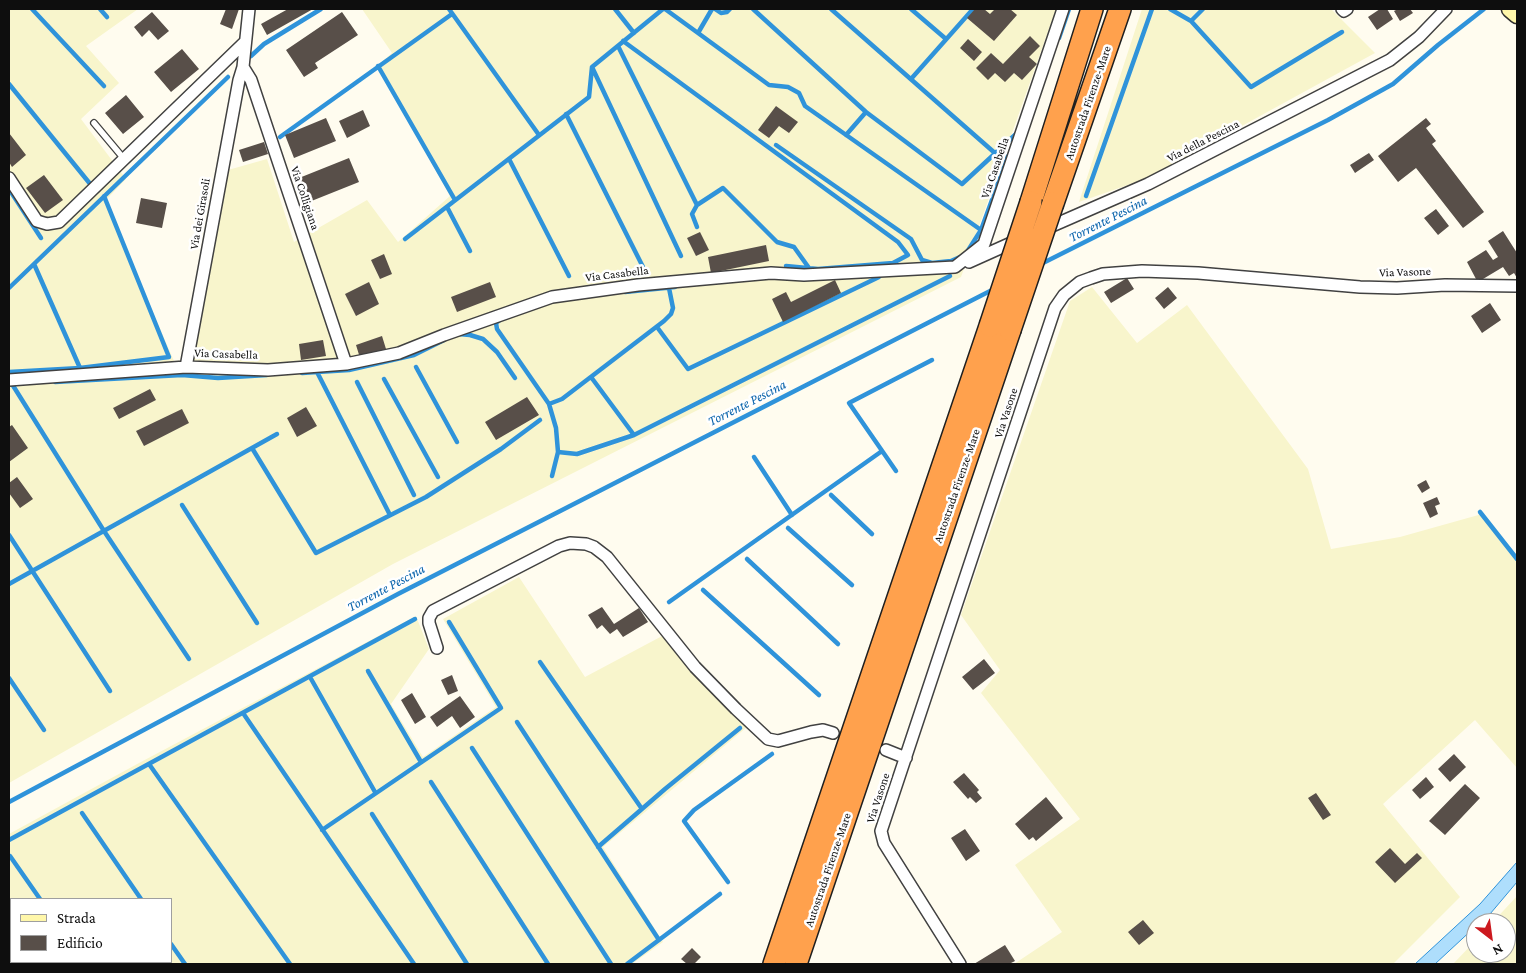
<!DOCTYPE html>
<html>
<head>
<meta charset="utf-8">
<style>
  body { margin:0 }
  #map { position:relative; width:1526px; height:973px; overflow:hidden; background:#fffcef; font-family:"Crimson Pro",serif }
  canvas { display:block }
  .frame { position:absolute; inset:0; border:10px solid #0e0e0e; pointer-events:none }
  .legend { position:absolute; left:10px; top:898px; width:162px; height:65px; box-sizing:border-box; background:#fff; border:1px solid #9f9f9f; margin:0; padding:6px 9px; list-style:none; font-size:15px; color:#0e0e0e }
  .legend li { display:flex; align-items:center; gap:10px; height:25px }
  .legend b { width:25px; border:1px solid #9f9f9f }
  .north { position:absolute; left:1466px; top:913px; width:50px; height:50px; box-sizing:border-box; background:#fff; border:1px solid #9f9f9f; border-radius:50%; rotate:150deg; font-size:14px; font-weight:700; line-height:20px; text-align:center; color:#0e0e0e }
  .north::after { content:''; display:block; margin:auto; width:18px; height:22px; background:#cc191f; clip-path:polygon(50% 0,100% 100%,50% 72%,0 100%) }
</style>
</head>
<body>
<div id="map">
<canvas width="1526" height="973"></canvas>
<div class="frame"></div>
<ul class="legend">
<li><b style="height:6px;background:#fff7aa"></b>Strada</li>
<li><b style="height:14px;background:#584f49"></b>Edificio</li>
</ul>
<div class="north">N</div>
</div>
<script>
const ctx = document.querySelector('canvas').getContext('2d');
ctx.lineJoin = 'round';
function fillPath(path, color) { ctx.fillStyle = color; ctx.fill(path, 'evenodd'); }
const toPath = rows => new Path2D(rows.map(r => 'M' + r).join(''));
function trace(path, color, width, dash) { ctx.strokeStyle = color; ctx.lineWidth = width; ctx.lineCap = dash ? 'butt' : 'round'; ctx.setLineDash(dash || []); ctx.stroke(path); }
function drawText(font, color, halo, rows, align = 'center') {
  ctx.font = font + ' "Crimson Pro",serif'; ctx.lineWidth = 5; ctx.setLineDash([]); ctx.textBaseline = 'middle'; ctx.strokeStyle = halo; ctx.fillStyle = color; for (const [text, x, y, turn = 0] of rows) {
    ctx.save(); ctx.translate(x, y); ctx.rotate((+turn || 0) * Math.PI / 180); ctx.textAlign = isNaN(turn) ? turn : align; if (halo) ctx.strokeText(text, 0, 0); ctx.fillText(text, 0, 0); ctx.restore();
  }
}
fillPath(toPath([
  [9,9,138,9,86,46,119,83,81,119,126,179,105,201,174,361,192,360,228,170,267,159,294,242,367,200,398,242,450,196,378,65,392,53,362,9,1056,9,961,277,393,564,9,783],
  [1142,9,1331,9,1375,53,1145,179,1079,202],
  [1092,287,1137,343,1187,305,1308,469,1331,549,1400,537,1482,514,1517,555,1517,768,1475,720,1383,804,1460,897,1393,964,1014,964,1062,932,1015,865,1080,819,981,693,1000,670,961,615,1070,301],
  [519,577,585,677,664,635,716,697,747,727,603,847,663,942,632,964,9,964,9,834,139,763,416,616,429,649,391,704,423,757,496,707,443,619],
  [11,899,171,899,171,962,11,962],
  [1517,896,1517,964,1453,964,1476,940,1476,953,1506,953,1506,923,1492,923]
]), '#f8f5cc');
const water = toPath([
  [1517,862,1517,882,1490,914,1480,923,1476,923,1476,926,1435,964,1415,964,1480,904,1517,862]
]);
fillPath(water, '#aedefc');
trace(water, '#2f93da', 1);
trace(toPath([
  [32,9,104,86],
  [100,9,107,17],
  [449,9,539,135],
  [615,9,634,33],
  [665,9,698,33,712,9],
  [715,9,721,13,727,12,730,9],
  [753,9,866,112,962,184,1016,134],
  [831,9,996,154],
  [911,9,946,39],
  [1170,9,1191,21,1251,87,1342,32],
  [1191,21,1203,9],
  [698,33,769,85,788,87,799,93,805,106,981,230],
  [1059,38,1069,9],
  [623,41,898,242,908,255,893,263,818,269,786,266],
  [618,46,697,205],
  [251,56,264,44,321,9],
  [378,66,455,200],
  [592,67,681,256],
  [911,79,973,9],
  [9,84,91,185],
  [566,114,643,267],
  [846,135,866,112],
  [280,137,452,14],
  [776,145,911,239,922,260,932,263,951,261,960,257],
  [509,159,569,276],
  [9,189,41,238],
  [1086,196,1152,9],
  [447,207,470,251],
  [697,227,692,214,697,205,723,188,777,242,794,247,809,268],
  [405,239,589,97,592,67,663,9],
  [967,252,981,230,1008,156],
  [34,264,80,368],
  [1039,265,1328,120,1393,84,1438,45,1484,9],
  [9,288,228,77],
  [625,292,675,287],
  [501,319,496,323,497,329,549,404,556,428,558,452,552,476],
  [657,327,688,369,879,277],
  [458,334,470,335,483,339,497,352,515,378],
  [416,367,457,442],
  [9,372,80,368,169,357,104,196],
  [317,372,390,515],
  [302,373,349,370,414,355,444,340],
  [591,377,634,435],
  [384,379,438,477],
  [55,382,182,375,218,378,267,375],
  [357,382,414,495],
  [12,384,104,531,189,659],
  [549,404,562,399,664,321,671,314,673,308,669,288],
  [252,448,316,553,426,497,501,449,540,420],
  [558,452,577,454,634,435,950,276],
  [754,457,792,515],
  [896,471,849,403,932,360],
  [831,495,872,534],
  [182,505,257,623],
  [1480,512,1517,559],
  [788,528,852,585],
  [9,535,110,691],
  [747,559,838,644],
  [9,584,277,434],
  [703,590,819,695],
  [669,602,882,451],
  [540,662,642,809],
  [368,671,421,762],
  [310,677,375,792],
  [9,678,44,730],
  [243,713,414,964],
  [517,722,659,940],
  [472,748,611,964],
  [149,764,290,964],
  [431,782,548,964],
  [9,802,398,594,994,289],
  [82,813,141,899],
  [372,814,467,964],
  [322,830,501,708,449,622],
  [9,840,415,619],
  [598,847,665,789,740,728],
  [10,856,40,899],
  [728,882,684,821,694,810,772,754],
  [171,944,185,964],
  [83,962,85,964],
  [627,964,720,894]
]), '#2f93da', 4.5);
fillPath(toPath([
  [226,9,239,9,232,29,220,24],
  [288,9,313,9,267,35,261,24],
  [975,9,984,9,990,14,994,10,992,9,1010,9,1017,15,994,41,967,18],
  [1380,9,1387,9,1393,19,1377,30,1368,17],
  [1398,9,1410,9,1413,13,1400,21,1394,11],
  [152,12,169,31,158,40,149,30,142,37,134,27],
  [342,12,358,35,315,63,318,68,304,77,286,50],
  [1030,36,1040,46,1029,57,1037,64,1022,80,1014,73,1005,82,995,73,988,80,976,68,991,53,1003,64],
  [968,39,982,52,974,61,960,48],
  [182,49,199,69,171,92,154,72],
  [126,95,144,117,123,134,105,113],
  [776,106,798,122,789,133,779,126,769,138,758,130],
  [363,110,370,126,347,138,339,121],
  [326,118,336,141,294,158,285,135],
  [1426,118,1431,124,1426,128,1436,141,1432,144,1484,212,1463,228,1416,168,1398,182,1378,156],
  [9,133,26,155,12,167,9,162],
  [264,142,268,154,243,162,239,150],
  [1369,153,1374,160,1355,173,1350,165],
  [349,158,359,182,309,202,299,178],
  [44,175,63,200,45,213,26,188],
  [141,198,167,203,162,228,136,223],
  [1436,209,1449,226,1438,235,1424,218],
  [1503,231,1517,253,1517,278,1514,273,1509,276,1503,267,1483,279,1476,279,1467,262,1486,250,1493,260,1498,257,1488,241],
  [700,232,709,250,696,256,687,238],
  [766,245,769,261,711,273,708,257],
  [384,254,392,274,380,279,371,260],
  [1127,278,1134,289,1111,303,1104,292],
  [835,280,841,293,783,322,772,299,786,292,791,302],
  [369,282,379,304,356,316,345,294],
  [490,282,496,297,457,312,451,297],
  [1168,287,1177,298,1164,309,1155,298],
  [1490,303,1501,320,1482,333,1471,316],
  [382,336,386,349,360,358,356,345],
  [323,340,326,356,301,360,299,344],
  [150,389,156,400,119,419,113,408],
  [527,397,539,415,496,440,485,422],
  [306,407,317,426,297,437,287,418],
  [182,409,189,423,144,446,136,431],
  [12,425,28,448,9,462,9,427],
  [17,477,33,499,20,508,9,493,9,483],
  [1426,480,1430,488,1422,493,1417,485],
  [1437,497,1440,504,1435,506,1438,514,1430,518,1423,503],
  [602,607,614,624,639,608,648,622,623,637,617,629,610,634,602,625,597,629,588,615],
  [984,659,995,673,973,690,962,677],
  [452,675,458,691,448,695,441,680],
  [412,693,426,717,415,724,401,700],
  [460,696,475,717,460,728,452,716,437,727,430,717],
  [1454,754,1466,767,1450,782,1438,769],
  [964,773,979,790,977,792,982,798,976,803,970,797,968,799,953,782],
  [1426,777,1434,787,1420,799,1412,790],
  [1465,784,1480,798,1445,835,1429,821],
  [1316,793,1331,815,1323,820,1308,798],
  [1046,797,1063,818,1036,841,1033,837,1029,840,1015,824],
  [965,829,980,851,966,861,951,838],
  [1390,848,1405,864,1417,853,1422,858,1395,883,1375,862],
  [1143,920,1154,933,1139,945,1128,932],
  [1005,945,1015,961,1009,964,974,964],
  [692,948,701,957,694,964,687,964,681,959]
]), '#584f49');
const service = toPath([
  [94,123,125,160]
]);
const minor = toPath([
  [249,9,243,67,251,80,346,364],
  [1342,9,1344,11,1347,9],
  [9,178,37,221,47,224,59,222,245,42],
  [1045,229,1148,184,1390,60,1419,37,1446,9],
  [969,262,1018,240],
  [186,367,239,80,243,67],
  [9,380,186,367,268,370,346,364,399,353,444,335,552,297,638,285,771,273,804,275,955,267,984,244,1063,9],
  [437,648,429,623,429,618,433,611,559,546,570,543,586,544,594,547,607,557,695,667,736,709,768,739,778,741,811,732,823,730,833,733],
  [886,750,906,758],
  [960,964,884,843,881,831,1055,308,1064,295,1080,282,1091,278,1103,274,1142,271,1198,273,1360,287,1397,288,1445,285,1517,286]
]);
const secondary = toPath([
  [1510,9,1517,15]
]);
const motorway = toPath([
  [1031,202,1092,9],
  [1053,203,1120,9],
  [774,964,990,326],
  [796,964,1010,330]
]);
trace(service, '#414141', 8);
trace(minor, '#414141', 14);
trace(secondary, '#303030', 19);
trace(motorway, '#1f1f1f', 24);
trace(service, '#fff', 5.5);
trace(minor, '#fff', 11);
trace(secondary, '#fff7aa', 16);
trace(motorway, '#ffa14d', 21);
const motorwayBridge = toPath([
  [990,326,1031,202],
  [1010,330,1053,203]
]);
trace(motorwayBridge, '#1f1f1f', 24, []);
trace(motorwayBridge, '#ffa14d', 21);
drawText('12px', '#0e0e0e', '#fff', [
  ["Autostrada Firenze-Mare",1088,103,-71],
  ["Via della Pescina",1203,141,-27],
  ["Via Casabella",995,168,-71],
  ["Via Colligiana",305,198,71],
  ["Via dei Girasoli",200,214,-80],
  ["Via Vasone",1405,272,-2],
  ["Via Casabella",617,274,-7],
  ["Via Casabella",226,354,2],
  ["Via Vasone",1006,413,-72],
  ["Autostrada Firenze-Mare",957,486,-71],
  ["Via Vasone",878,798,-72],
  ["Autostrada Firenze-Mare",828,870,-71]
]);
drawText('italic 14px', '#0b64ac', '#fff', [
  ["Torrente Pescina",1108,219,-27],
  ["Torrente Pescina",747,403,-27],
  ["Torrente Pescina",386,588,-28]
]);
</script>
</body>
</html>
